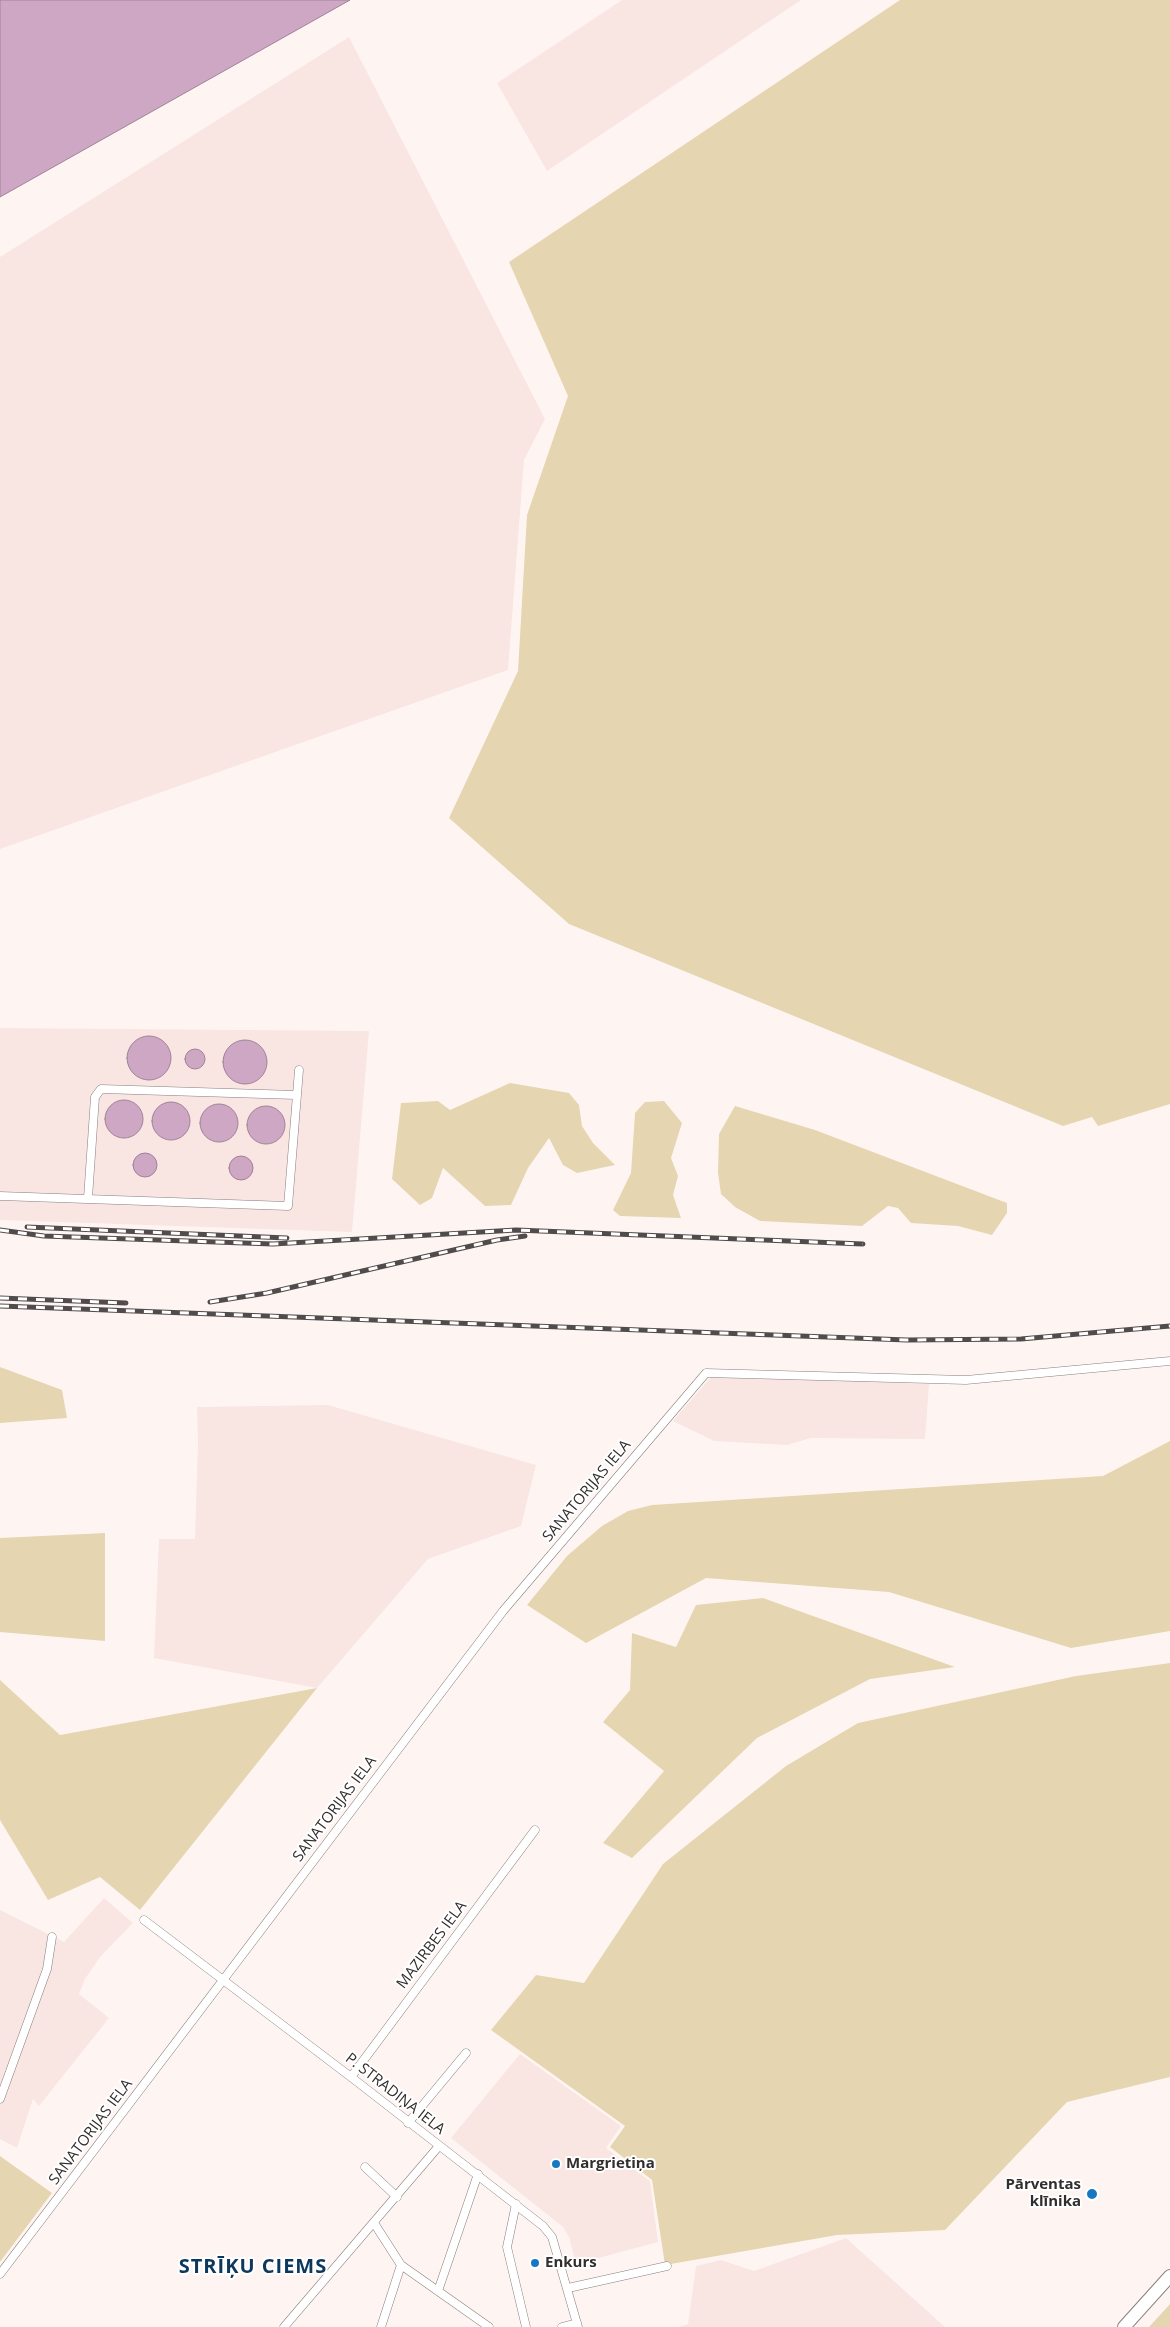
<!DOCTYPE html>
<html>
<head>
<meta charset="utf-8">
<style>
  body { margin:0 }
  canvas { display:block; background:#fef5f3 }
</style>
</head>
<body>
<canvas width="1170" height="2327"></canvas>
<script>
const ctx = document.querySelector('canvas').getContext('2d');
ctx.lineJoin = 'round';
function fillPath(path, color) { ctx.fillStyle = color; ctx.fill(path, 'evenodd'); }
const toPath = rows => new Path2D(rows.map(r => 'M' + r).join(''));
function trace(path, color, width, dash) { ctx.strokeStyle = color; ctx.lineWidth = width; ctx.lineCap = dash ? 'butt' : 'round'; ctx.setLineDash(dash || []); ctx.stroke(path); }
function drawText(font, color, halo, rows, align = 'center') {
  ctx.font = font + ' "Open Sans",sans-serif'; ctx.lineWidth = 4; ctx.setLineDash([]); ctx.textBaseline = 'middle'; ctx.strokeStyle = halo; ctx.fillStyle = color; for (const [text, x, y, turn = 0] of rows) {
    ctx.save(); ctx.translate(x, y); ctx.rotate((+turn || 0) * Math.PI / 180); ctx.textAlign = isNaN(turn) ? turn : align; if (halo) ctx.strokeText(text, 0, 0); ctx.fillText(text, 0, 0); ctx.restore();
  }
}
fillPath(toPath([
  [622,0,801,0,547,171,497,83],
  [349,37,545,419,524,460,508,670,0,849,0,257],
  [0,1028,369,1031,352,1232,0,1220],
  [716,1375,929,1384,925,1439,811,1438,787,1445,714,1441,673,1421,711,1377],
  [328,1405,536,1465,521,1526,428,1559,317,1688,154,1658,159,1539,195,1539,198,1441,197,1407],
  [104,1898,133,1923,100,1957,85,1979,79,1994,109,2018,39,2106,33,2099,17,2148,0,2139,0,1910,64,1942],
  [520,2054,621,2126,606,2148,650,2181,658,2242,576,2264,569,2237,563,2227,451,2138],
  [846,2238,945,2327,679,2327,688,2324,696,2266,721,2260,754,2271]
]), '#f9e6e2');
fillPath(toPath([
  [900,0,1170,0,1170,1104,1098,1126,1092,1117,1063,1126,569,924,449,818,518,671,527,515,568,396,509,262],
  [510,1083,569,1093,579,1105,582,1126,593,1143,615,1165,577,1173,563,1165,549,1138,528,1168,511,1205,485,1206,443,1168,432,1198,420,1205,392,1179,401,1103,438,1101,450,1110],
  [664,1101,682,1123,671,1158,678,1176,673,1195,681,1218,620,1216,613,1210,631,1173,635,1113,645,1102],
  [735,1106,815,1130,1007,1203,1007,1213,992,1235,958,1226,911,1223,898,1208,888,1206,862,1226,760,1221,735,1207,721,1194,718,1173,719,1134],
  [0,1367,62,1390,67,1418,0,1423],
  [1170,1441,1170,1631,1071,1648,889,1592,706,1578,586,1643,527,1605,567,1556,602,1526,628,1511,652,1505,1103,1476],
  [105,1533,105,1641,0,1632,0,1538],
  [763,1598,955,1667,870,1679,757,1738,632,1858,603,1843,664,1771,603,1722,630,1690,632,1633,676,1647,696,1605],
  [1170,1663,1170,2077,1067,2102,945,2230,837,2235,665,2265,652,2180,610,2147,625,2126,491,2030,536,1975,584,1983,663,1864,786,1766,858,1723,1076,1676],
  [0,1680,60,1735,317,1688,140,1910,100,1877,48,1900,0,1820],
  [0,2156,52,2193,0,2262],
  [1170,2304,1170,2327,1149,2327]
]), '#e5d6b1');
const water = toPath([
  [0,0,350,0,0,197,0,0],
  '127 1058a22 22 0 1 1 44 0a22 22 0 1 1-44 0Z',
  '223 1062a22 22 0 1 1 44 0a22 22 0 1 1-44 0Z',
  '185 1059a10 10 0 1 1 20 0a10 10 0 1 1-20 0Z',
  '105 1119a19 19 0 1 1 38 0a19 19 0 1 1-38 0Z',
  '152 1121a19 19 0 1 1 38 0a19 19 0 1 1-38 0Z',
  '200 1123a19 19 0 1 1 38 0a19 19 0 1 1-38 0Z',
  '247 1125a19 19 0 1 1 38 0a19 19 0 1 1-38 0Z',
  '133 1165a12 12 0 1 1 24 0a12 12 0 1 1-24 0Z',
  '229 1168a12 12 0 1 1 24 0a12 12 0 1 1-24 0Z'
]);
fillPath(water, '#cea7c5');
trace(water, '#9f8397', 1);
const minor = toPath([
  [0,1196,288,1206,299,1070],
  [88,1198,95,1097,101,1089,296,1095],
  [144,1920,351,2077,543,2226,552,2237,578,2327],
  [351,2077,535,1830],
  [0,2099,47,1969,52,1937],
  [408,2123,466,2053],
  [365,2167,397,2197],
  [516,2204,507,2247,526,2327],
  [374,2223,401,2265,489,2327],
  [0,2274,503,1611,706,1373,966,1380,1170,1361],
  [568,2288,667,2266],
  [438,2291,478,2174],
  [284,2327,439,2146],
  [381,2327,401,2265],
  [562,2327,577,2323]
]);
const primary = toPath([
  [1124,2327,1170,2276]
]);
trace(minor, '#887f7d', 9);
trace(primary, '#887f7d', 14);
trace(minor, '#fff', 8);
trace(primary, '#fff', 12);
const rail = toPath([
  [27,1227,287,1238],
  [0,1230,44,1236,273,1244,516,1230,863,1244],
  [0,1298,126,1303],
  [210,1302,267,1293,497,1240,525,1236],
  [0,1306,907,1340,1021,1339,1170,1326]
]);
trace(rail, '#514c4b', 5);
trace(rail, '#fff', 3, [9]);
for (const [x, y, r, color] of [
  [556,2164,5,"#1777c3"],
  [1092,2194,6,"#1777c3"],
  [535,2263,5,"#1777c3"]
]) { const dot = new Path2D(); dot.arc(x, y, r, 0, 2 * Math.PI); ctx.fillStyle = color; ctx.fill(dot); trace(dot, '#fff', 2); }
drawText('15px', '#322e2d', '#fff', [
  ["SANATORIJAS IELA",587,1491,-50],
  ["SANATORIJAS IELA",335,1809,-53],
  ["MAZIRBES IELA",432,1945,-53],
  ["P. STRADIŅA IELA",395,2094,38],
  ["SANATORIJAS IELA",91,2132,-53]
]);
drawText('bold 15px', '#322e2d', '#fff', [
  ["Margrietiņa",566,2164],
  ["Pārventas",1081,2185,"right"],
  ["klīnika",1081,2202,"right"],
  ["Enkurs",545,2263]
], 'left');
ctx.letterSpacing = '1px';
drawText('bold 20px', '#0d385d', '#fff', [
  ["STRĪĶU CIEMS",253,2267]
]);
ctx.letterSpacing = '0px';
</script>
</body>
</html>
